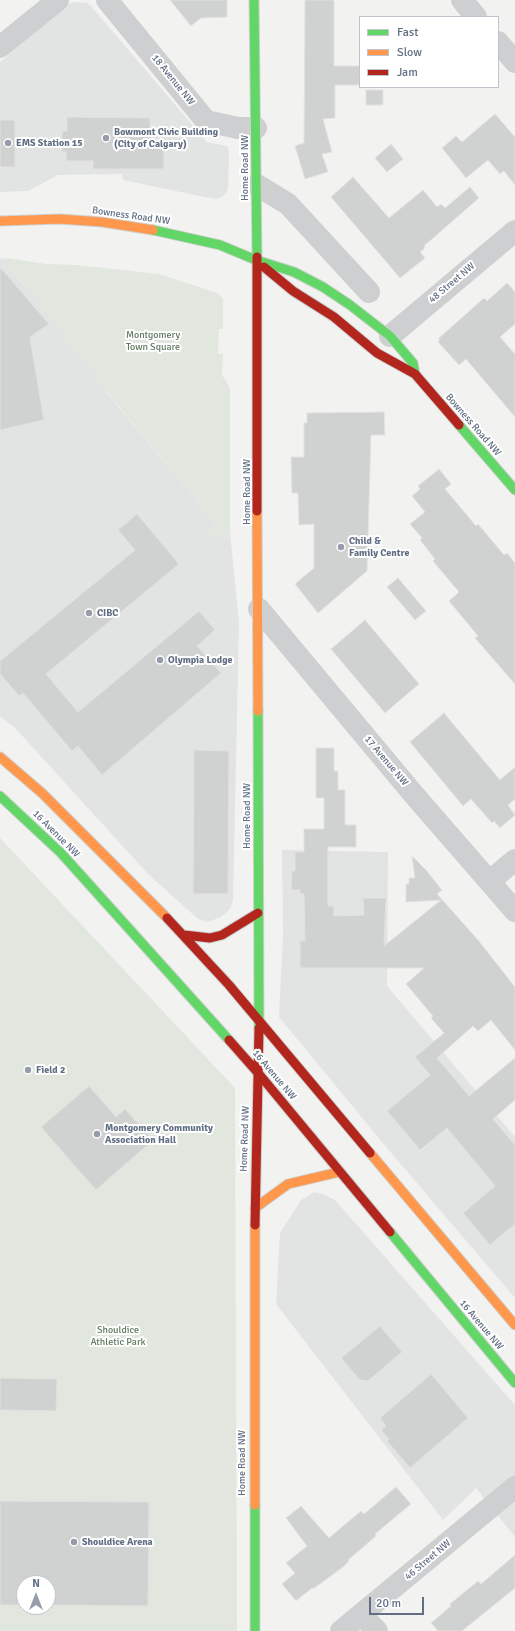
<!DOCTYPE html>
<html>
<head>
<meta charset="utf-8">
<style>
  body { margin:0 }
  #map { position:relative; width:515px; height:1631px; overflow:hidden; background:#f2f3f0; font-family:Signika,sans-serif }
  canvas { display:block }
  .legend { position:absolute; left:359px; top:16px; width:140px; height:72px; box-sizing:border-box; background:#fff; border:1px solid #c0c5cd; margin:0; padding:5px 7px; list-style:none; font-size:12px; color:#616e83 }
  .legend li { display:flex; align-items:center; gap:8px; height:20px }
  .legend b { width:20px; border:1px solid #c0c5cd }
  .north { position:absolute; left:16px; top:1575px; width:40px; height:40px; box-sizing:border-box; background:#fff; border:1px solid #c0c5cd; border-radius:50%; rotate:0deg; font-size:11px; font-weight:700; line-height:16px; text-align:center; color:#616e83 }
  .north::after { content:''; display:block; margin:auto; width:14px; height:18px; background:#949da9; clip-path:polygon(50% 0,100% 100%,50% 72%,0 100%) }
  .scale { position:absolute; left:369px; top:1597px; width:55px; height:18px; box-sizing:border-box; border:2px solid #616e83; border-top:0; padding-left:5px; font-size:12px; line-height:14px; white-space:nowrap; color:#616e83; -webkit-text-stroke:3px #fff; paint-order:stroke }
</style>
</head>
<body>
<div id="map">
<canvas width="515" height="1631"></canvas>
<ul class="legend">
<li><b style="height:5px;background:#63d668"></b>Fast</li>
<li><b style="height:5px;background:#ff974d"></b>Slow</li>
<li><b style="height:5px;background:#b3261e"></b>Jam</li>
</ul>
<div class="north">N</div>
<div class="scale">20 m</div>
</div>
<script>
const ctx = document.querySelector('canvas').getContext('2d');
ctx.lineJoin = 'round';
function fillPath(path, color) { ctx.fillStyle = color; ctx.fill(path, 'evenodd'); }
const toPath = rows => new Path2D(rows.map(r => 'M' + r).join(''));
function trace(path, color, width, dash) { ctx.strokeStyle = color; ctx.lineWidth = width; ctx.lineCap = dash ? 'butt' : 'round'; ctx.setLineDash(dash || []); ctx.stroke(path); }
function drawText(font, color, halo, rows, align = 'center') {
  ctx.font = font + ' Signika,sans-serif'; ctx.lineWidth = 4; ctx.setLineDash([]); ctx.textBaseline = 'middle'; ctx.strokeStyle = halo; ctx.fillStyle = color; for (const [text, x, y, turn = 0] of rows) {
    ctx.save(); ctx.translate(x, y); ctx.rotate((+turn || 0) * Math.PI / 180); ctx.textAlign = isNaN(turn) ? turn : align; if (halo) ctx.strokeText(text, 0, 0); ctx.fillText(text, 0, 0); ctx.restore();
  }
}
fillPath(toPath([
  [75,2,87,3,91,6,207,142,227,146,229,151,228,187,227,192,222,197,217,199,209,198,123,180,122,174,58,175,28,191,0,192,0,62,70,3],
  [6,258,13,272,47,312,77,353,108,390,106,392,217,524,209,532,226,538,230,532,239,624,233,901,230,909,221,917,208,922,198,919,148,874,16,729,0,716,0,259],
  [282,850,388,852,387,986,515,1137,515,1298,387,1148,279,1017,283,936],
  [314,1192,323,1194,335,1200,515,1405,515,1537,476,1488,443,1520,276,1304,280,1233,301,1200]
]), '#e2e4e3');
fillPath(toPath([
  [6,258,46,264,77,265,159,274,208,290,219,294,223,299,223,329,219,329,218,354,223,354,222,375,230,388,230,532,226,538,220,540,209,535,209,532,217,524,106,391,107,389,77,353,47,312,13,272],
  [0,838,235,1088,237,1631,0,1631],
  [24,1583,48,1583,48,1607,24,1607]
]), '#e1e6de');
const building = toPath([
  [170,0,227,0,227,17,201,18,191,26,170,0],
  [305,0,334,0,334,66,360,66,360,85,335,85,335,118,323,119,332,152,322,154,328,172,305,179,295,146,304,143,305,0],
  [366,90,383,90,383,105,366,105,366,90],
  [495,114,515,137,515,185,504,171,500,174,488,160,466,178,442,148,456,136,462,142,495,114],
  [67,117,150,118,150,144,164,144,164,169,93,169,93,161,66,161,66,152,62,152,62,131,67,131,67,117],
  [0,120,15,120,15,167,0,167,0,120],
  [391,144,403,159,387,172,375,158,391,144],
  [353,177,389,218,423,190,437,207,441,204,445,208,470,187,479,198,424,246,425,248,420,252,425,258,400,278,331,197,353,177],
  [0,267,49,324,30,337,44,420,0,430,0,267],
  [507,283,515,292,515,324,500,337,515,354,515,417,466,359,459,365,438,342,440,340,438,339,484,298,487,301,507,283],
  [384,412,385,435,371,435,367,571,318,613,295,584,314,568,314,524,299,525,298,493,292,493,291,457,304,457,304,423,307,423,307,413,384,412],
  [439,469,451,484,445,489,476,526,478,524,504,555,507,553,515,563,515,684,475,638,478,636,449,601,459,592,433,561,435,559,420,540,422,538,410,524,425,512,412,496,420,489,418,486,439,469],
  [137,514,179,564,46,674,78,712,199,611,215,630,197,646,221,673,102,775,78,746,72,751,23,693,19,696,0,674,0,661,135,550,118,530,137,514],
  [398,578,426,611,415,620,387,587,398,578],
  [365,620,419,684,385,713,331,649,365,620],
  [444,713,500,780,515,767,515,799,508,805,515,815,500,828,494,821,492,823,471,799,463,806,410,742,444,713],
  [316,748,334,748,334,771,338,771,338,790,345,790,345,825,356,825,356,847,328,847,328,906,334,906,334,916,364,915,363,898,386,898,384,946,441,900,406,902,406,884,409,884,409,878,415,878,412,856,426,870,442,890,437,894,478,940,515,987,515,1050,491,1020,478,1031,473,1026,437,1058,469,1096,515,1058,515,1100,493,1119,515,1145,515,1224,490,1245,463,1213,495,1186,447,1128,420,1150,387,1111,430,1075,415,1057,444,1033,431,1018,433,1016,406,984,424,968,300,968,300,941,305,941,304,894,300,894,300,890,291,890,292,871,295,871,295,852,304,852,304,829,324,829,324,798,316,798,316,748],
  [194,750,229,751,228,894,193,894,194,750],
  [89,1086,116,1117,125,1109,153,1140,96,1190,41,1127,89,1086],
  [380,1326,402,1352,368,1381,360,1380,341,1358,380,1326],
  [431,1374,468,1418,410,1468,387,1441,389,1439,381,1430,386,1426,380,1418,431,1374],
  [0,1378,57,1379,56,1411,0,1410,0,1378],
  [396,1487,411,1504,375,1534,376,1536,348,1560,349,1561,343,1567,313,1589,312,1588,296,1601,282,1584,295,1573,286,1563,307,1546,286,1518,301,1506,329,1538,361,1511,364,1514,396,1487],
  [0,1501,149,1502,148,1606,48,1605,48,1583,24,1583,24,1605,0,1605,0,1501],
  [515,1555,515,1588,462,1631,438,1631,431,1623,451,1606,450,1604,478,1581,481,1584,515,1555]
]);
fillPath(building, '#d0d1d1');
trace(building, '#e2e2e0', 1);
const fast = toPath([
  [254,0,257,257],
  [153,230,220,245,256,260,294,272,323,287,350,305,390,336,413,363,415,374],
  [459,425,515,490],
  [258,711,259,1028],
  [0,796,61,853,229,1040],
  [390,1232,515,1383],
  [255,1505,255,1631]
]);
const slow = toPath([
  [0,221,60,219,102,222,153,230],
  [257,511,258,711],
  [0,757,42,793,167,918],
  [370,1153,515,1325],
  [255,1208,288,1184,339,1172],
  [255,1225,255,1505]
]);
const jam = toPath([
  [257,257,257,511],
  [264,267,293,291,334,317,377,353,415,374,459,425],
  [167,918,229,985,370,1153],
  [184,935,210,938,222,935,258,913],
  [229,1040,259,1074,390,1232],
  [255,1225,259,1028]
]);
trace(fast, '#cdd0d0', 11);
trace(slow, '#cdd0d0', 11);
trace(jam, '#cdd0d0', 11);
trace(toPath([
  [107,0,206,121,238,128,256,128],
  [462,0,476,17],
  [498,42,515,62],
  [0,47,58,0],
  [257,185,288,204,369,292],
  [390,336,515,231],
  [259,609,415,796,515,911],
  [490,881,515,860],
  [362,1615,377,1631],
  [341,1631,515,1487]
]), '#cecfd0', 22);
trace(fast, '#63d668', 9);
trace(slow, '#ff974d', 9);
trace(jam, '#b3261e', 9);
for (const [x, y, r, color] of [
  [106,138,4,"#949da9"],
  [8,143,4,"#949da9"],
  [341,547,4,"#949da9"],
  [89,613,4,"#949da9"],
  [160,660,4,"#949da9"],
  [28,1070,4,"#949da9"],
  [97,1134,4,"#949da9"],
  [74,1542,4,"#949da9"]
]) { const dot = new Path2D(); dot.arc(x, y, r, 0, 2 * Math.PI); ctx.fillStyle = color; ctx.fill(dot); trace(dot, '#fff', 1.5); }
drawText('10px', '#616e83', '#fff', [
  ["18 Avenue NW",173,80,51],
  ["Home Road NW",245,168,-90],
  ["Bowness Road NW",131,216,8],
  ["48 Street NW",452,283,-40],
  ["Bowness Road NW",473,425,49],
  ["Home Road NW",247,492,-90],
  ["17 Avenue NW",386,761,50],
  ["Home Road NW",247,816,-90],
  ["16 Avenue NW",56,834,45],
  ["16 Avenue NW",274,1075,50],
  ["Home Road NW",245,1139,-88],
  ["16 Avenue NW",481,1325,50],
  ["Home Road NW",242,1463,-90],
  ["46 Street NW",428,1560,-40]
]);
drawText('bold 10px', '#616e83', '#fff', [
  ["Bowmont Civic Building",114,132],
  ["(City of Calgary)",114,144],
  ["EMS Station 15",16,143],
  ["Child &",349,541],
  ["Family Centre",349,553],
  ["CIBC",97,613],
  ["Olympia Lodge",168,660],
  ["Field 2",36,1070],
  ["Montgomery Community",105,1128],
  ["Association Hall",105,1140],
  ["Shouldice Arena",82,1542]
], 'left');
drawText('10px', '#617960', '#fff', [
  ["Montgomery",153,335],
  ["Town Square",153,347],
  ["Shouldice",118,1330],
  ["Athletic Park",118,1342]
]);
</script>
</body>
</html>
